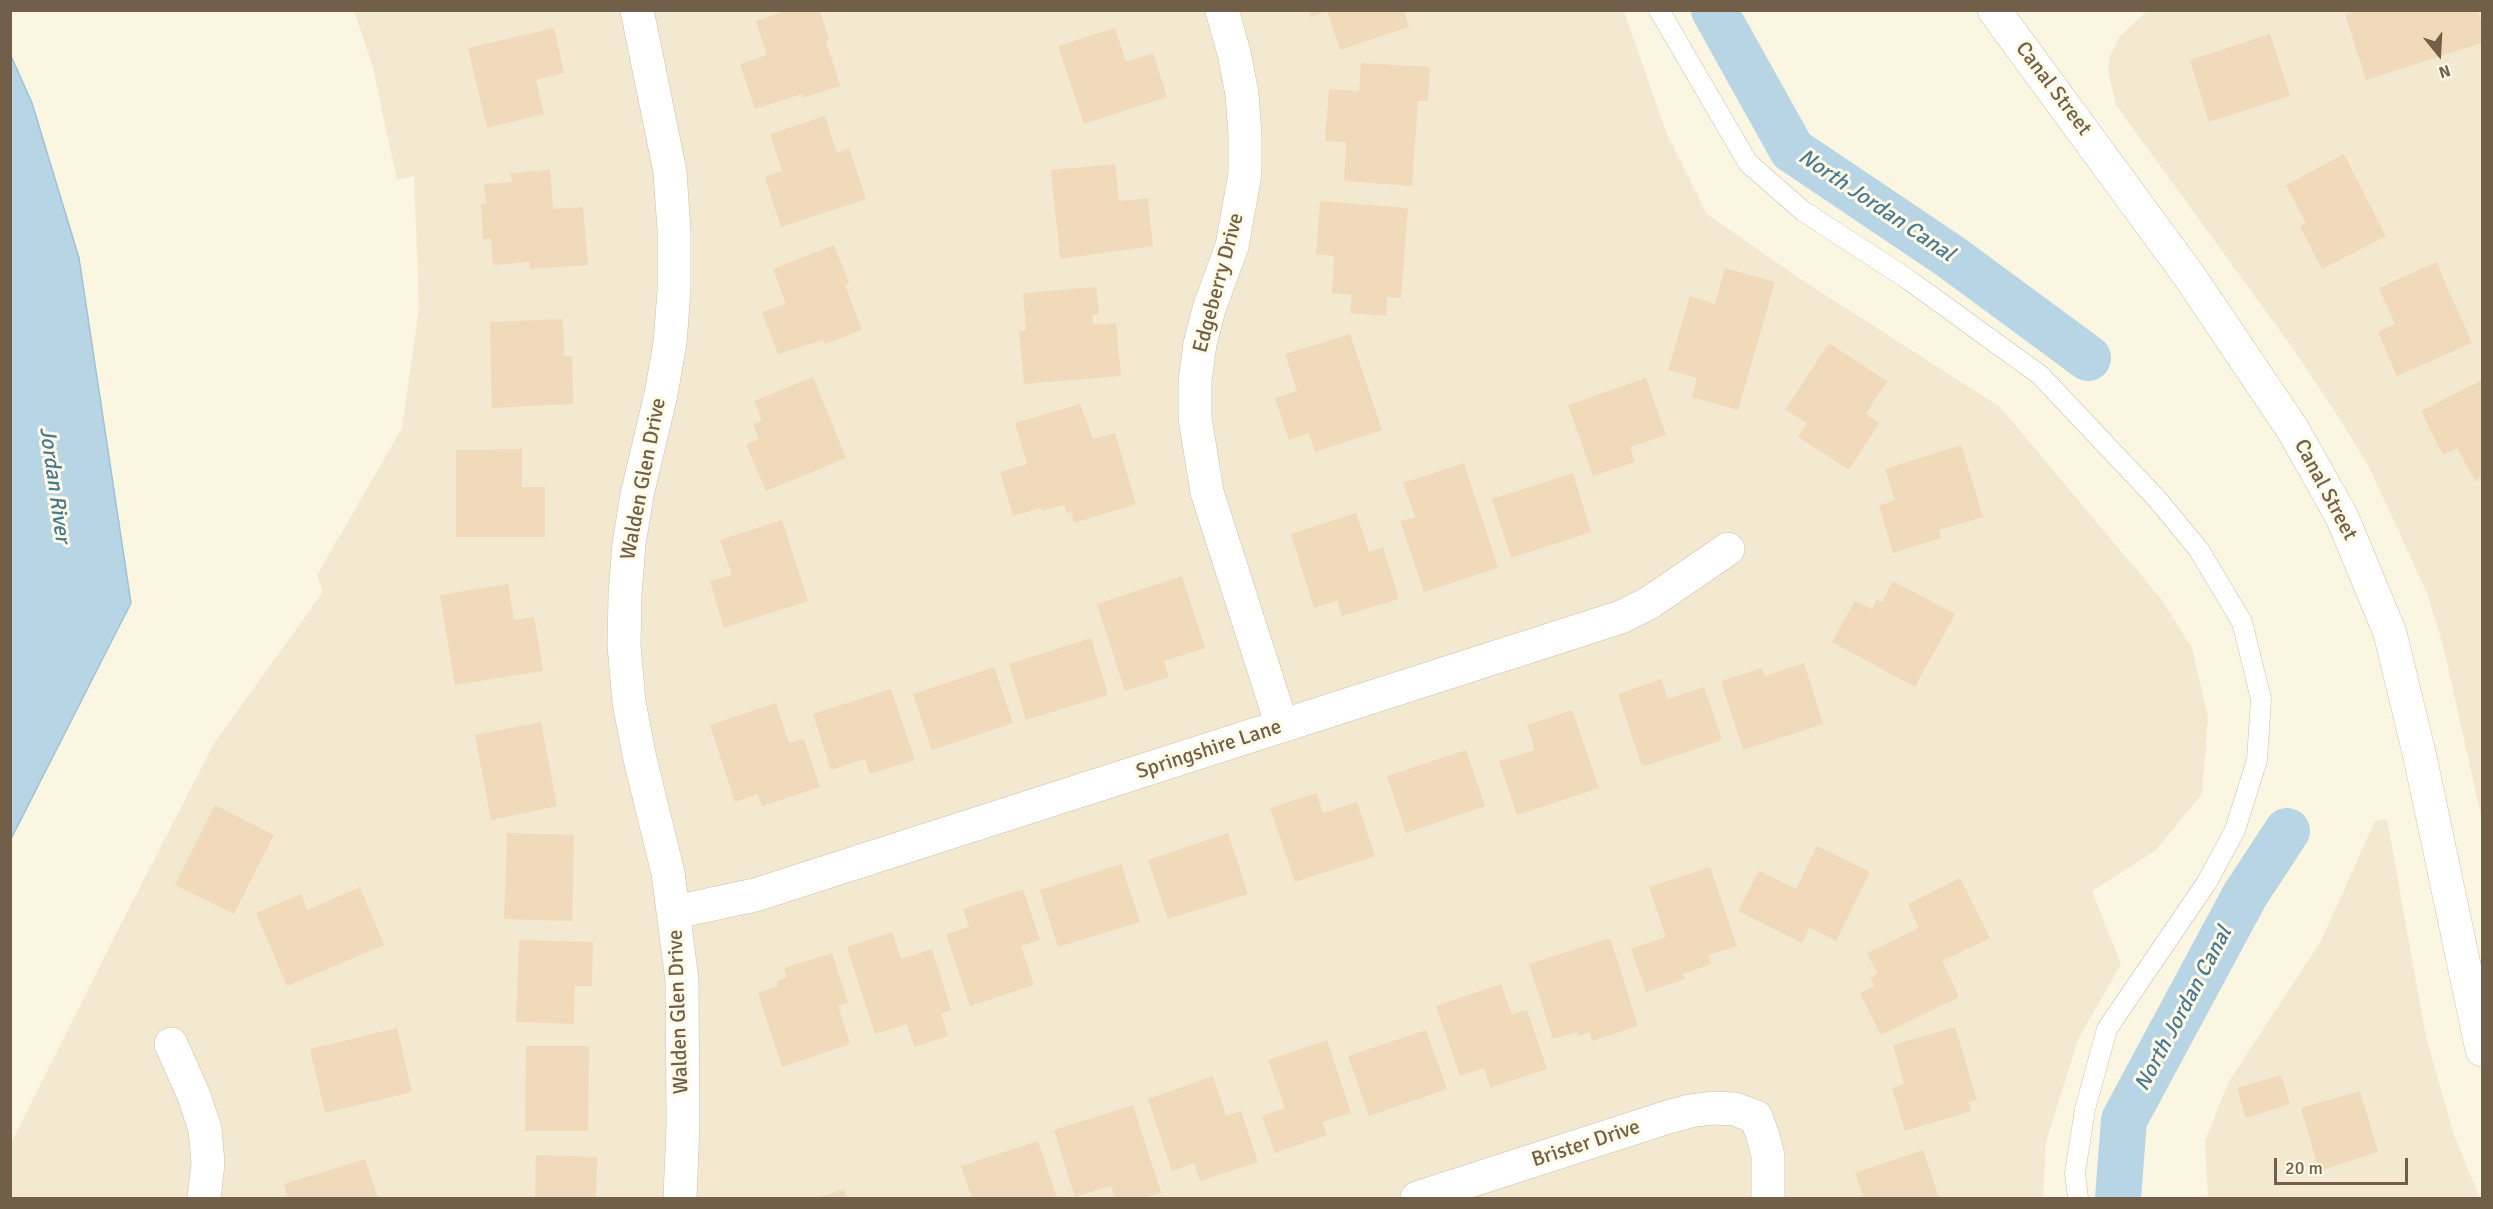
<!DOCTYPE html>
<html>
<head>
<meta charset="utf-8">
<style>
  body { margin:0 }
  #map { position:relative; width:2493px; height:1209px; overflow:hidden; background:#fbf6e2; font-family:Signika,sans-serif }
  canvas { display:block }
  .frame { position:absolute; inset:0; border:12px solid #725f49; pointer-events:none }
  .north { position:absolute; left:2409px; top:24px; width:60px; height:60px; -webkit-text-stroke:4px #fffae7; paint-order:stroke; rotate:162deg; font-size:16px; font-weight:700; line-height:24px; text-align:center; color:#725f49 }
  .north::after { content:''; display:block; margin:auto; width:21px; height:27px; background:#725f49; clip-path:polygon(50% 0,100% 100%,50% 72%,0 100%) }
  .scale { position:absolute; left:2274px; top:1158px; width:134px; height:27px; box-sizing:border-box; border:3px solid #725f49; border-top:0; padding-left:8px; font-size:18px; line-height:21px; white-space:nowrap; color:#725f49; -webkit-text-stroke:4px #fffae7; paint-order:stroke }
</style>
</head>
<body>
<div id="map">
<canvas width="2493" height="1209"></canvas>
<div class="frame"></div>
<div class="north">N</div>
<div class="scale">20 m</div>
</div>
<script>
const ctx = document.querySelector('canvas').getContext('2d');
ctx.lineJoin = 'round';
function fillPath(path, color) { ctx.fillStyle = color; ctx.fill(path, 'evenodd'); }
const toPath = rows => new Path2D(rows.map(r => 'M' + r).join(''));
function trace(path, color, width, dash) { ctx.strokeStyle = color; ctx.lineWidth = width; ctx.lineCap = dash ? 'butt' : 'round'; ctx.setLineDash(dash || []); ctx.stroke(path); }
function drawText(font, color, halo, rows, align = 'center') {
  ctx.font = font + ' Signika,sans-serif'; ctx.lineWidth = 6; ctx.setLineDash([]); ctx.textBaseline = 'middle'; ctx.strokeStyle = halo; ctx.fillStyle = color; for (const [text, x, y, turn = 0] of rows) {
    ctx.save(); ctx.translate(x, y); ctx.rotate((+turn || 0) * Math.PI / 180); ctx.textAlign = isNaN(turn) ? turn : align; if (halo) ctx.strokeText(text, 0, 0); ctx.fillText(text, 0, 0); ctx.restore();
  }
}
fillPath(toPath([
  [354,11,1624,11,1666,132,1707,214,1799,278,2000,407,2162,600,2192,648,2208,717,2202,794,2155,851,2092,891,2121,964,2078,1040,2046,1142,2043,1198,11,1198,10,1145,118,930,213,745,323,592,317,575,402,428,419,309,414,176,397,180,372,64],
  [2147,11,2482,11,2482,820,2444,649,2427,593,2370,469,2343,424,2294,350,2116,105,2108,71,2110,56,2120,36],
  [2387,819,2426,1037,2454,1135,2480,1198,2208,1198,2205,1141,2228,1083,2321,941,2375,821]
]), '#f3e9d0');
const water = toPath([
  [11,56,32,103,79,258,131,603,11,839,11,56]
]);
fillPath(water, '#b7d5e4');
trace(water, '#9ec2d5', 1.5);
trace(toPath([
  [1714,10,1792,150,1951,257,2088,358],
  [2118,1198,2124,1120,2245,895,2287,831]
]), '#b7d5e4', 46);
fillPath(toPath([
  [788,10,820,10,829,40,826,41,840,86,803,98,802,94,755,109,740,64,767,55,756,21],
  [1309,10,1404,10,1409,27,1340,50,1327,11,1311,17],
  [2357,10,2478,10,2482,25,2482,43,2366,80,2345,14],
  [554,28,564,73,536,80,544,114,487,128,468,48],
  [1115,28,1126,62,1153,53,1167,97,1084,124,1058,46],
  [2270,34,2290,96,2209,122,2190,60],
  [1361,63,1430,67,1428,101,1418,101,1412,186,1344,181,1346,142,1325,141,1329,89,1359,91],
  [825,116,837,153,849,148,866,199,781,227,765,177,782,171,770,134],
  [2344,154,2386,236,2322,269,2300,226,2306,223,2286,185],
  [1115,164,1119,201,1148,198,1153,246,1060,259,1051,170],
  [550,170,553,209,583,207,588,265,530,269,530,262,493,265,491,239,483,239,481,204,486,203,484,184,512,182,510,173],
  [1320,201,1408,208,1401,298,1387,297,1386,316,1350,313,1352,295,1332,293,1334,256,1316,254],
  [834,245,849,283,845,285,862,330,825,344,823,340,778,354,762,312,786,304,773,269],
  [2436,262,2472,343,2397,376,2378,332,2395,324,2379,288],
  [1725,268,1775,282,1738,410,1692,397,1697,378,1668,370,1690,296,1715,304],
  [1096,287,1099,314,1093,315,1093,325,1116,323,1121,376,1024,384,1019,331,1026,330,1023,293],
  [563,319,564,356,572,356,573,404,492,408,490,322],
  [1350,334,1382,430,1315,452,1309,433,1289,440,1275,398,1297,391,1285,354],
  [1829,343,1887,381,1866,414,1879,423,1849,470,1798,437,1807,423,1785,410],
  [813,377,846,458,766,491,746,444,759,439,753,424,762,420,754,401],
  [1646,378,1666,435,1630,447,1635,462,1593,476,1568,405],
  [2482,380,2482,477,2475,481,2457,448,2443,455,2421,411],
  [1080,404,1093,439,1115,433,1136,504,1074,523,1071,512,1067,513,1064,505,1042,511,1041,508,1013,516,1000,472,1027,464,1015,423],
  [1961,445,1983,517,1939,530,1941,538,1893,553,1879,506,1895,500,1885,469],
  [522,449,522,487,545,487,545,537,456,537,456,450],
  [1464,463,1498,568,1424,592,1400,521,1415,517,1403,483],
  [1573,473,1591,532,1511,558,1492,499],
  [1356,513,1369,552,1383,547,1399,599,1342,616,1337,601,1314,608,1291,534],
  [782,520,808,601,724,628,710,581,732,575,720,540],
  [1182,576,1205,648,1164,661,1169,677,1125,691,1097,604],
  [1893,581,1955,614,1915,687,1832,642,1855,601,1872,609,1877,599,1882,602],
  [508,584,514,620,534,617,543,671,455,685,440,595],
  [1091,638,1108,695,1026,720,1009,664],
  [1804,663,1823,724,1743,750,1721,681,1762,668,1765,676],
  [994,667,1013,723,932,750,913,694],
  [1661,679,1668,699,1704,687,1722,740,1642,767,1618,694],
  [891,689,915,760,870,774,865,759,831,770,813,714],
  [776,703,789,743,804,739,820,787,762,806,758,794,735,802,710,725],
  [1572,710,1599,788,1517,815,1499,761,1535,750,1527,725],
  [541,722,557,806,491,820,475,735],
  [1466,750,1485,806,1406,833,1387,776],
  [1316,793,1323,813,1357,802,1375,856,1295,882,1270,808],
  [215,805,274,835,234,914,175,885],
  [507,833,574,835,572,921,504,919],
  [1228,833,1248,894,1168,919,1148,860],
  [1817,846,1870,872,1836,941,1809,927,1802,943,1738,911,1759,871,1796,889],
  [1121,864,1140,922,1058,947,1040,890],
  [1710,867,1737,946,1708,955,1711,964,1683,974,1685,979,1646,992,1631,949,1666,937,1649,887],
  [1960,878,1990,938,1942,961,1959,997,1881,1035,1860,993,1875,986,1870,978,1878,974,1867,953,1919,928,1908,904],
  [360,887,384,945,287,986,256,913,301,894,307,910],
  [1023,889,1040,940,1021,946,1034,985,970,1006,946,934,969,927,963,909],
  [892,932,901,959,932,949,951,1010,941,1014,948,1036,914,1047,907,1024,875,1034,847,947],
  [1610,938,1638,1026,1592,1041,1589,1032,1578,1036,1577,1032,1553,1039,1529,964],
  [519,940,593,942,592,986,575,986,574,1024,516,1022],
  [832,953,848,1003,838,1006,850,1044,782,1067,758,993,778,986,777,981,787,977,784,968],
  [1501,984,1512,1015,1527,1010,1547,1069,1490,1088,1484,1068,1460,1076,1436,1006],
  [1955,1027,1977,1100,1969,1102,1971,1111,1905,1131,1892,1088,1904,1084,1893,1045],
  [397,1028,412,1092,325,1113,310,1049],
  [1426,1030,1447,1089,1369,1116,1348,1056],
  [1327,1040,1351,1113,1322,1122,1327,1135,1275,1153,1262,1116,1285,1108,1268,1060],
  [526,1046,589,1046,588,1131,525,1131],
  [2281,1075,2290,1104,2246,1118,2237,1088],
  [1213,1076,1226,1116,1241,1111,1258,1162,1200,1181,1194,1163,1172,1171,1148,1099],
  [2360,1091,2378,1152,2319,1171,2301,1108],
  [1133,1105,1161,1193,1144,1198,1115,1198,1111,1186,1075,1197,1054,1130],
  [1038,1141,1057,1198,972,1198,961,1166],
  [1923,1150,1939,1198,1864,1198,1855,1173],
  [536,1155,597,1157,596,1198,535,1198],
  [365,1159,378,1198,288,1198,284,1184],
  [844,1189,847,1198,818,1198]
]), '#f0daba');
const service = toPath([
  [1659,10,1748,163,1803,211,1906,278,2040,375,2157,499,2199,550,2242,622,2261,699,2257,760,2235,830,2207,882,2107,1029,2085,1109,2075,1173,2078,1198]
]);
const minor = toPath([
  [637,10,670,172,674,230,674,291,670,343,661,394,637,495,629,544,625,595,624,645,629,702,640,759,668,873,682,980,683,1124,680,1198],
  [1222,10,1234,53,1242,94,1245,134,1245,174,1232,246,1209,309,1200,344,1195,381,1195,418,1207,492,1282,726],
  [675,912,755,895,1621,617,1649,603,1728,549],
  [171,1044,194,1096,205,1129,208,1163,204,1198],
  [1417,1198,1668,1117,1690,1111,1712,1108,1735,1109,1756,1117,1763,1136,1768,1156,1768,1198]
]);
const tertiary = toPath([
  [1994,10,2190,277,2293,430,2342,517,2390,633,2420,757,2482,1050]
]);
trace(service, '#ccbfa9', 21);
trace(minor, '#ccbfa9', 34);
trace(tertiary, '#ccbfa9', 34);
trace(service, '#fff', 20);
trace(minor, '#fff', 33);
trace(tertiary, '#fff', 33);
drawText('21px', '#725f49', '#fffae7', [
  ["Canal Street",2053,89,53],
  ["Edgeberry Drive",1219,283,-75],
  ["Walden Glen Drive",644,479,-79],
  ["Canal Street",2325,490,62],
  ["Springshire Lane",1209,750,-18],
  ["Walden Glen Drive",679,1012,-92],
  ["Brister Drive",1586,1144,-18]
]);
drawText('italic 22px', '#4a7992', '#fffae7', [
  ["North Jordan Canal",1876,206,34],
  ["Jordan River",54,485,82],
  ["North Jordan Canal",2184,1009,-62]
]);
</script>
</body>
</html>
